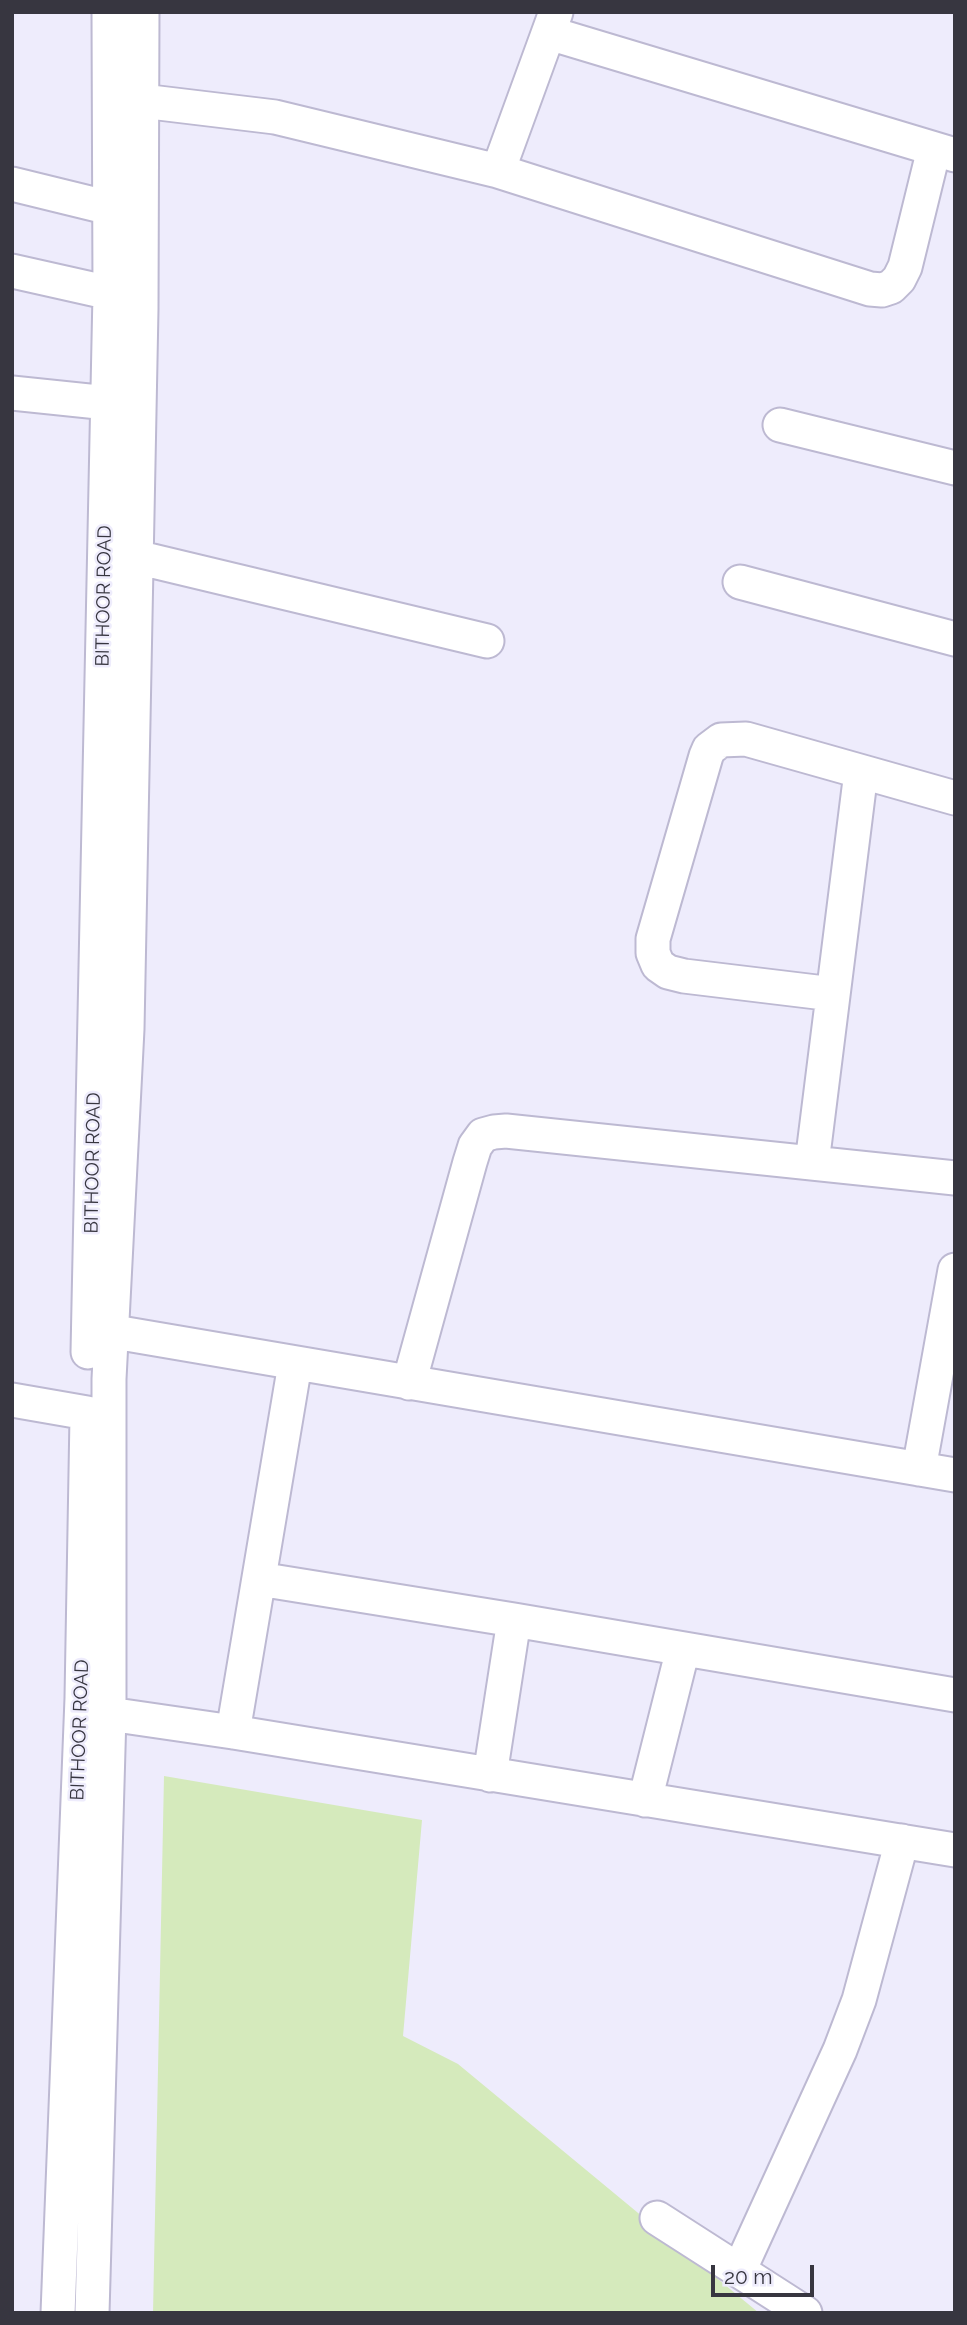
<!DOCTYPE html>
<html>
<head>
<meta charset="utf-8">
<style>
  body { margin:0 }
  #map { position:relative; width:967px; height:2325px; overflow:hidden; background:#eeecfc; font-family:Raleway,sans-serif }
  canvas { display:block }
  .frame { position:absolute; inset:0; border:14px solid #373640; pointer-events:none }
  .scale { position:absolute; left:711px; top:2265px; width:103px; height:32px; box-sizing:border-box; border:4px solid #373640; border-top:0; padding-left:9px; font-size:21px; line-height:24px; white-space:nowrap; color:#373640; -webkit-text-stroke:5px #eeecfc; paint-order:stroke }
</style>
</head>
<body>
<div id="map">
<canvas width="967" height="2325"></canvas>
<div class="frame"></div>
<div class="scale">20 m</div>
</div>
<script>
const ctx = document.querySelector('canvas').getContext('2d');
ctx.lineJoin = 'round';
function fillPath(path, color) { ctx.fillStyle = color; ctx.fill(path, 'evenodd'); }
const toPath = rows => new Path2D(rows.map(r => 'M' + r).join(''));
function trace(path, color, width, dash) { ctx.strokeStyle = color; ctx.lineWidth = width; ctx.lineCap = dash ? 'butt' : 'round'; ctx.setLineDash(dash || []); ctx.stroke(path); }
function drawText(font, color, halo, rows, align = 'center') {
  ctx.font = font + ' Raleway,sans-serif'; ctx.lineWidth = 5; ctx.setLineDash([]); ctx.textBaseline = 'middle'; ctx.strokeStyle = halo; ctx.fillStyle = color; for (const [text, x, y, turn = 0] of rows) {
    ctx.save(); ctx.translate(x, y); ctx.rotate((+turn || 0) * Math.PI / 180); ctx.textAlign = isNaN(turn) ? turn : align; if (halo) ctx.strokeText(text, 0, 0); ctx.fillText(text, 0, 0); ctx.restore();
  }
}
fillPath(toPath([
  [164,1776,422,1820,403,2036,458,2064,759,2313,153,2313]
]), '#d5eabc');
const minor = toPath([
  [549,33,955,155],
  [142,101,275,117,498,171,870,289,882,290,891,287,899,279,905,267,934,149],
  [498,171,556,12],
  [12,184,110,208],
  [12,271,110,293],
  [12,393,108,403],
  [780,425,955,468],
  [136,557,487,641],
  [740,582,955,639],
  [833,994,684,976,668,972,658,965,653,953,653,939,706,756,709,749,721,740,746,739,955,798],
  [812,1163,861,772],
  [91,1328,955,1475],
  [88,1352,110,293,109,12],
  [409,1383,470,1162,475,1146,483,1135,494,1132,506,1131,955,1178],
  [12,1400,87,1413],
  [919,1469,955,1270],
  [259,1579,514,1620,955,1695],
  [109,1714,233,1732,955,1850],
  [233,1732,295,1364],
  [490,1775,514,1620],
  [645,1800,683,1649],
  [657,2218,805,2313],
  [739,2271,840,2050,859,2000,902,1841],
  [58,2313,82,1698,87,1416],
  [92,2313,109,1714,109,1379,127,1029,141,309,142,12]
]);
trace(minor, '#bdb9d2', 37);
trace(minor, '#fff', 33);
drawText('19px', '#373640', '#eeecfc', [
  ["BITHOOR ROAD",104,596,-89],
  ["BITHOOR ROAD",93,1163,-89],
  ["BITHOOR ROAD",80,1730,-88]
]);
</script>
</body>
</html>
